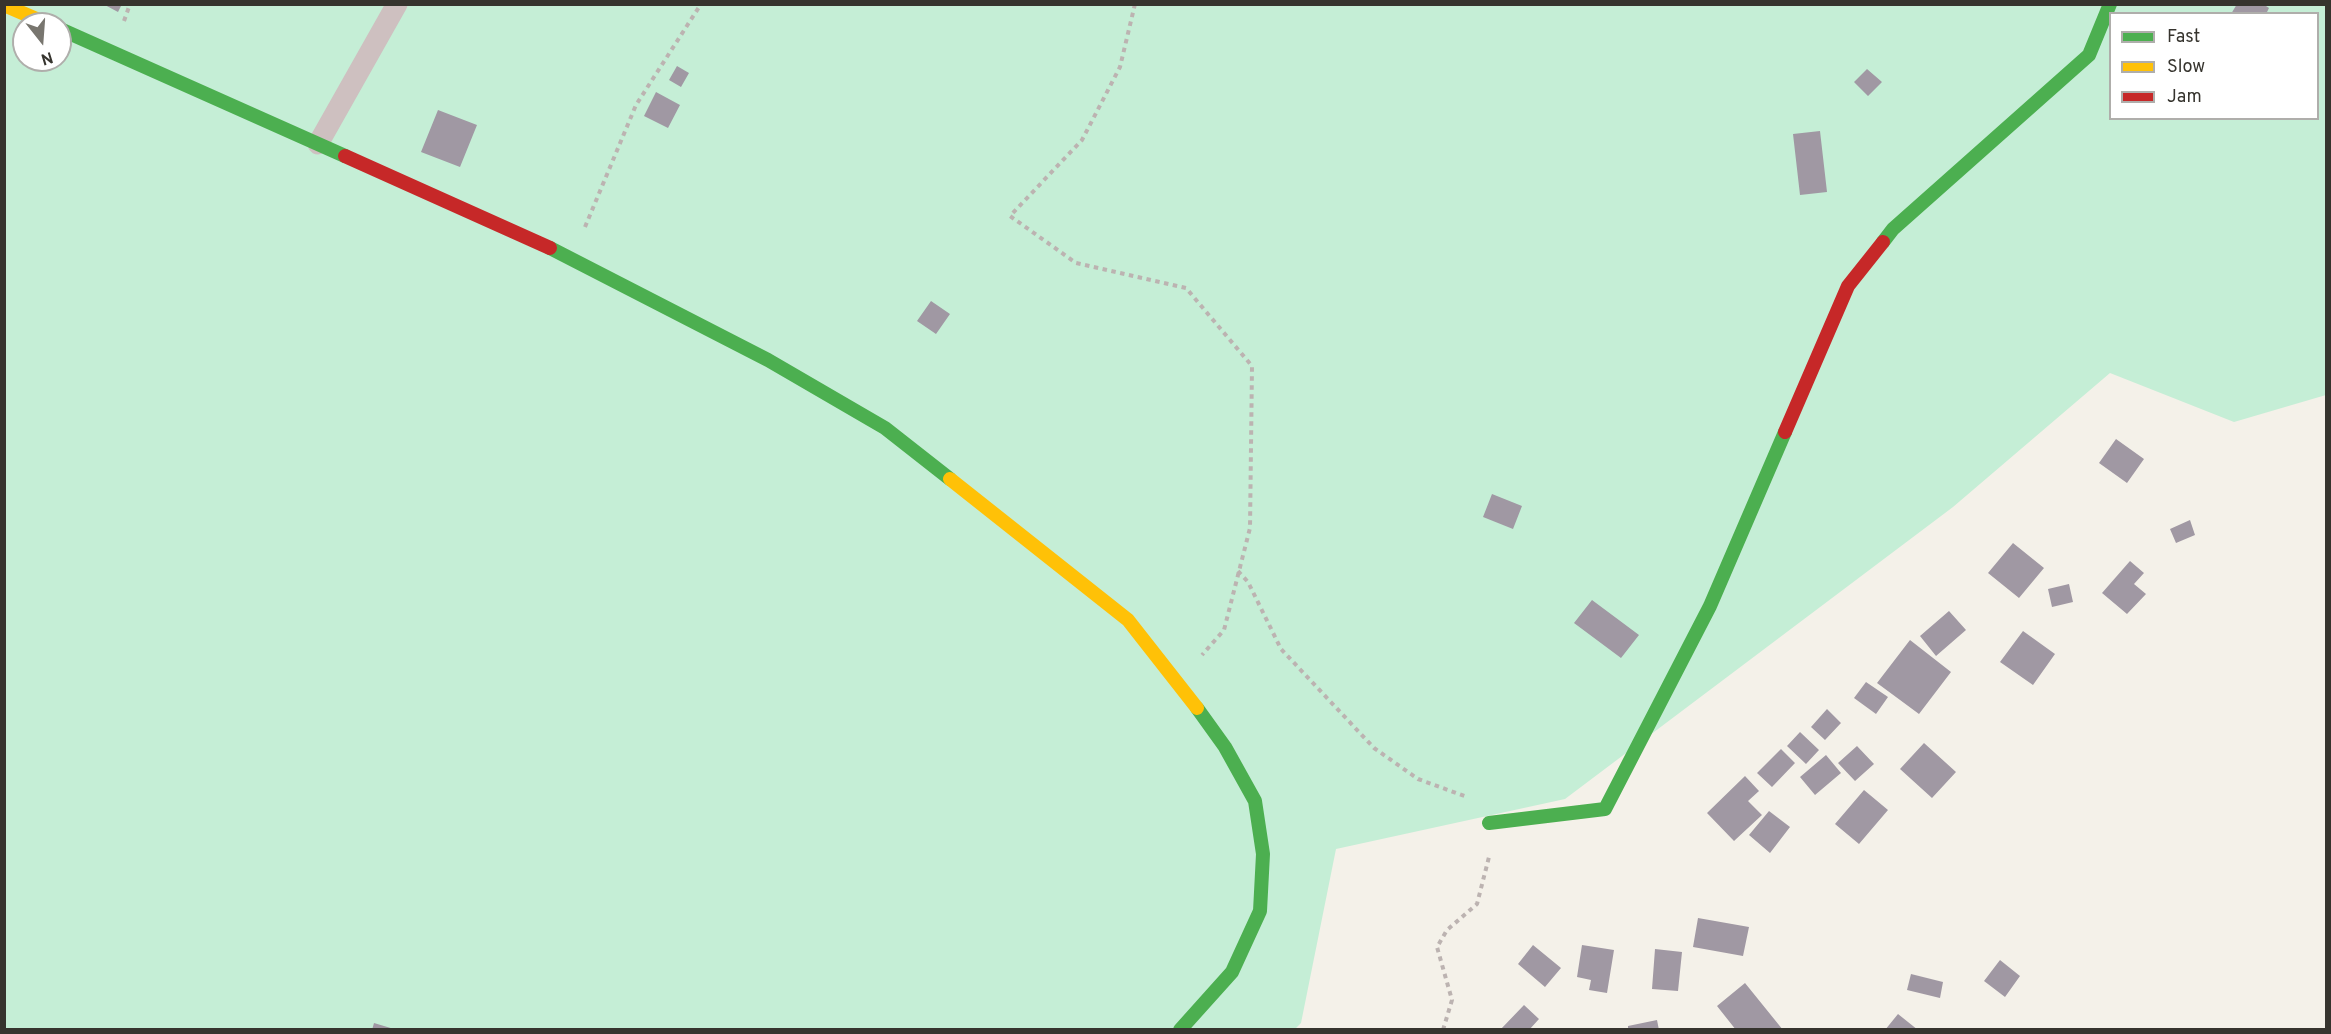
<!DOCTYPE html>
<html>
<head>
<meta charset="utf-8">
<style>
  body { margin:0 }
  #map { position:relative; width:2331px; height:1034px; overflow:hidden; background:#f4f1e9; font-family:Overpass,sans-serif }
  canvas { display:block }
  .frame { position:absolute; inset:0; border:6px solid #36342e; pointer-events:none }
  .legend { position:absolute; left:2109px; top:12px; width:210px; height:108px; box-sizing:border-box; background:#fff; border:2px solid #afaeab; margin:0; padding:8px 10px; list-style:none; font-size:18px; color:#36342e }
  .legend li { display:flex; align-items:center; gap:12px; height:30px }
  .legend b { width:30px; border:2px solid #afaeab }
  .north { position:absolute; left:12px; top:12px; width:60px; height:60px; box-sizing:border-box; background:#fff; border:2px solid #afaeab; border-radius:50%; rotate:163deg; font-size:16px; font-weight:700; line-height:24px; text-align:center; color:#36342e }
  .north::after { content:''; display:block; margin:auto; width:21px; height:27px; background:#78766f; clip-path:polygon(50% 0,100% 100%,50% 72%,0 100%) }
</style>
</head>
<body>
<div id="map">
<canvas width="2331" height="1034"></canvas>
<div class="frame"></div>
<ul class="legend">
<li><b style="height:8px;background:#4caf50"></b>Fast</li>
<li><b style="height:8px;background:#ffc107"></b>Slow</li>
<li><b style="height:8px;background:#c62828"></b>Jam</li>
</ul>
<div class="north">N</div>
</div>
<script>
const ctx = document.querySelector('canvas').getContext('2d');
ctx.lineJoin = 'round';
function fillPath(path, color) { ctx.fillStyle = color; ctx.fill(path, 'evenodd'); }
const toPath = rows => new Path2D(rows.map(r => 'M' + r).join(''));
function trace(path, color, width, dash) { ctx.strokeStyle = color; ctx.lineWidth = width; ctx.lineCap = dash ? 'butt' : 'round'; ctx.setLineDash(dash || []); ctx.stroke(path); }
fillPath(toPath([
  [5,5,2326,5,2326,395,2234,422,2110,373,1953,507,1565,799,1336,849,1301,1023,1295,1029,5,1030],
  [2110,14,2318,14,2318,118,2110,118],
  [24,24,60,24,60,60,24,60]
]), '#c5eed6');
fillPath(toPath([
  [103,4,122,4,118,12],
  [2237,4,2263,4,2269,8,2266,14,2231,14],
  [677,66,689,73,681,87,669,80],
  [1867,69,1882,82,1868,96,1854,82],
  [656,92,680,105,668,128,644,116],
  [438,110,477,125,460,167,421,152],
  [1820,131,1827,192,1800,195,1793,134],
  [931,301,950,314,936,334,917,321],
  [2116,439,2144,459,2127,483,2099,463],
  [1492,494,1522,506,1513,529,1483,517],
  [2190,520,2195,535,2176,543,2170,529],
  [2013,543,2044,568,2019,598,1988,573],
  [2130,561,2144,573,2134,584,2146,594,2127,614,2102,593],
  [2069,584,2073,602,2052,607,2048,589],
  [1592,600,1639,635,1621,658,1574,623],
  [1949,611,1966,630,1936,656,1920,636],
  [2023,631,2055,654,2033,685,2000,662],
  [1910,640,1951,672,1919,714,1877,683],
  [1866,682,1888,697,1876,714,1854,698],
  [1827,709,1841,723,1825,740,1811,727],
  [1800,732,1819,750,1806,764,1787,746],
  [1924,743,1956,772,1932,798,1900,769],
  [1857,746,1874,764,1855,781,1838,763],
  [1781,749,1795,763,1772,787,1757,773],
  [1826,755,1841,773,1815,795,1800,777],
  [1745,776,1759,791,1748,801,1762,815,1734,841,1707,813],
  [1864,790,1888,810,1859,844,1835,824],
  [1769,811,1790,827,1770,853,1749,835],
  [1698,918,1749,927,1743,956,1693,947],
  [1533,945,1561,968,1545,987,1518,964],
  [1582,945,1614,950,1607,993,1589,990,1591,980,1577,977],
  [1655,949,1682,952,1678,991,1652,989],
  [2000,960,2020,976,2005,997,1984,981],
  [1911,974,1943,982,1940,998,1907,990],
  [1745,983,1783,1030,1736,1030,1717,1006],
  [1524,1005,1539,1019,1529,1030,1500,1030],
  [1898,1014,1918,1030,1885,1030],
  [1657,1020,1659,1030,1628,1030,1628,1026],
  [374,1023,394,1029,394,1030,372,1030]
]), '#a098a3');
trace(toPath([
  [1135,4,1120,67,1082,140,1010,216,1076,263,1186,288,1252,366,1250,528,1224,630,1202,655],
  [124,21,130,4],
  [585,227,636,105,701,4],
  [1238,571,1248,582,1281,649,1374,748,1418,779,1467,797],
  [1443,1030,1452,1000,1437,947,1447,930,1477,904,1489,857]
]), '#bcb3b1', 4, [4.5, 4.5]);
trace(toPath([
  [318,144,397,4]
]), '#cec0c0', 21);
trace(toPath([
  [60,29,345,156],
  [1883,242,1893,229,2089,55,2110,4],
  [550,248,768,360,885,428,950,479],
  [1489,823,1605,809,1710,606,1785,432],
  [1180,1030,1232,972,1260,911,1263,854,1255,801,1225,747,1197,708]
]), '#4caf50', 14);
trace(toPath([
  [4,5,48,24],
  [950,479,1128,620,1197,708]
]), '#ffc107', 14);
trace(toPath([
  [345,156,550,248],
  [1785,432,1848,286,1883,242]
]), '#c62828', 14);
</script>
</body>
</html>
